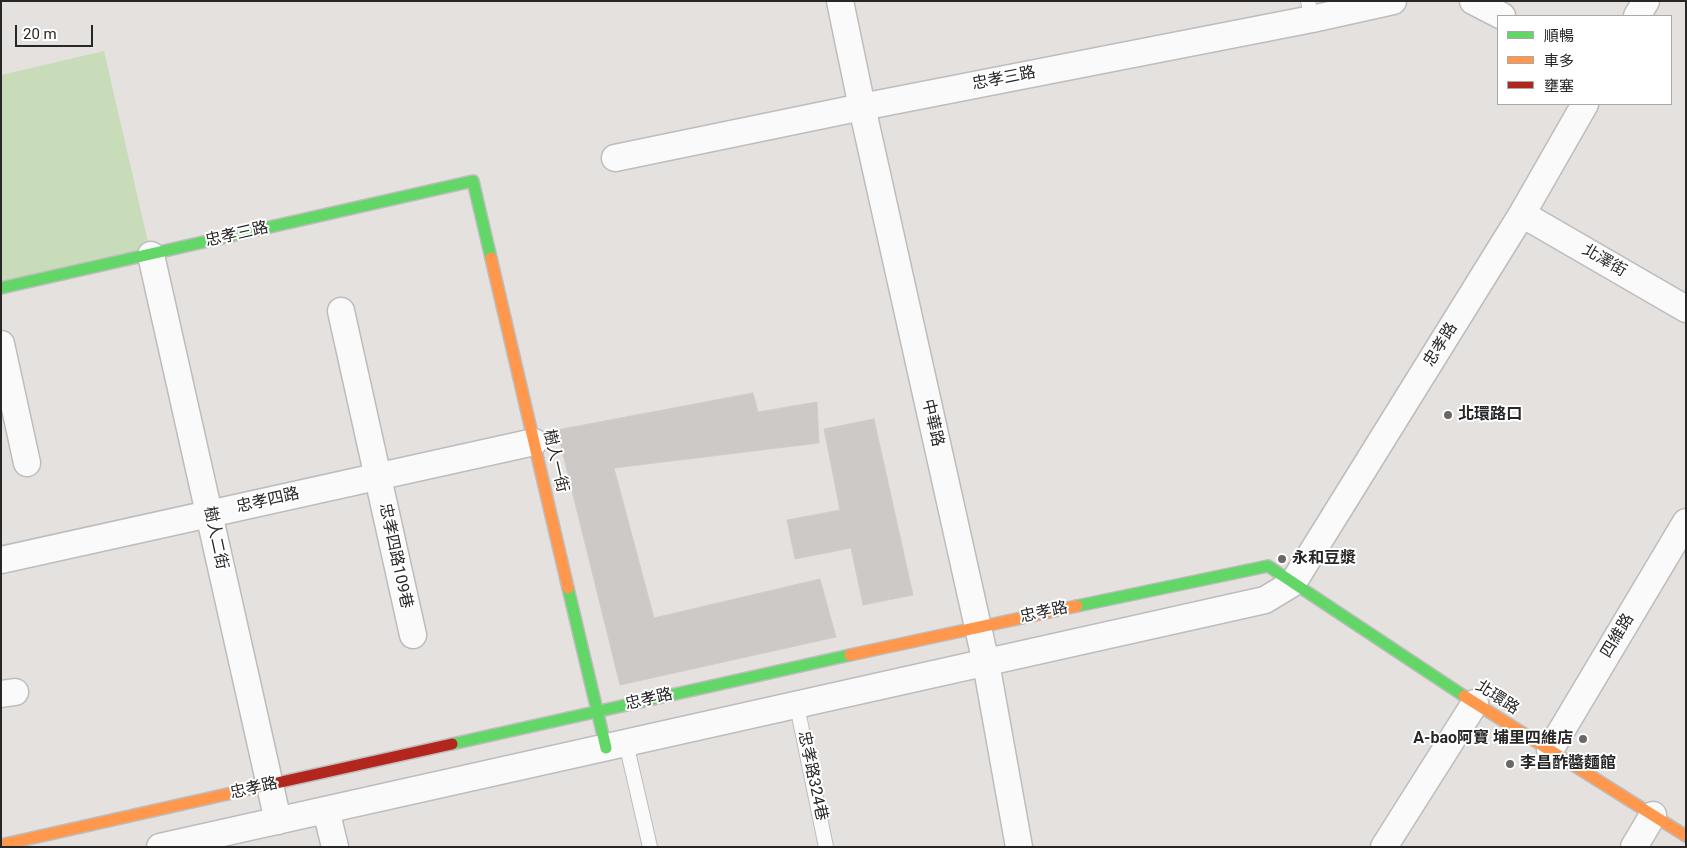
<!DOCTYPE html>
<html>
<head>
<meta charset="utf-8">
<style>
  body { margin:0 }
  #map { position:relative; width:1687px; height:848px; overflow:hidden; background:#e4e1de; font-family:Roboto,"Noto Sans TC",sans-serif }
  canvas { display:block }
  .frame { position:absolute; inset:0; border:2px solid #272727; pointer-events:none }
  .legend { position:absolute; left:1497px; top:15px; width:175px; height:90px; box-sizing:border-box; background:#fff; border:1px solid #a9a9a9; margin:0; padding:6px 9px; list-style:none; font-size:15px; color:#272727 }
  .legend li { display:flex; align-items:center; gap:10px; height:25px }
  .legend b { width:25px; border:1px solid #a9a9a9 }
  .scale { position:absolute; left:15px; top:25px; width:78px; height:22px; box-sizing:border-box; border:2px solid #272727; border-top:0; padding-left:6px; font-size:15px; line-height:18px; white-space:nowrap; color:#272727; -webkit-text-stroke:4px #fff; paint-order:stroke }
</style>
</head>
<body>
<div id="map">
<canvas width="1687" height="848"></canvas>
<div class="frame"></div>
<ul class="legend">
<li><b style="height:6px;background:#63d668"></b>順暢</li>
<li><b style="height:6px;background:#ff974d"></b>車多</li>
<li><b style="height:6px;background:#b3261e"></b>壅塞</li>
</ul>
<div class="scale">20 m</div>
</div>
<script>
const ctx = document.querySelector('canvas').getContext('2d');
ctx.lineJoin = 'round';
function fillPath(path, color) { ctx.fillStyle = color; ctx.fill(path, 'evenodd'); }
const toPath = rows => new Path2D(rows.map(r => 'M' + r).join(''));
function trace(path, color, width, dash) { ctx.strokeStyle = color; ctx.lineWidth = width; ctx.lineCap = dash ? 'butt' : 'round'; ctx.setLineDash(dash || []); ctx.stroke(path); }
function drawText(font, color, halo, rows, align = 'center') {
  ctx.font = font + ' Roboto,"Noto Sans TC",sans-serif'; ctx.lineWidth = 4; ctx.setLineDash([]); ctx.textBaseline = 'middle'; ctx.strokeStyle = halo; ctx.fillStyle = color; for (const [text, x, y, turn = 0] of rows) {
    ctx.save(); ctx.translate(x, y); ctx.rotate((+turn || 0) * Math.PI / 180); ctx.textAlign = isNaN(turn) ? turn : align; if (halo) ctx.strokeText(text, 0, 0); ctx.fillText(text, 0, 0); ctx.restore();
  }
}
fillPath(toPath([
  [104,51,151,255,1,288,1,75]
]), '#c9dcba');
const building = toPath([
  [753,393,758,412,817,402,819,443,614,468,654,618,820,579,836,637,620,685,557,430,753,393],
  [874,419,913,595,863,605,851,548,795,559,787,520,840,510,824,429,874,419]
]);
fillPath(building, '#ccc9c7');
trace(building, '#cfcdca', 1);
const lane = toPath([
  [1308,1,1312,19],
  [797,706,826,847],
  [626,743,650,847]
]);
const street = toPath([
  [840,1,862,107,986,663,1019,847],
  [1473,1,1502,16],
  [1637,16,1646,1],
  [615,158,862,107,1312,19,1393,1],
  [1522,214,1686,309],
  [151,255,278,821],
  [341,311,413,635],
  [1,344,27,463],
  [1,560,534,442],
  [1,694,15,692],
  [1550,750,1686,522],
  [326,810,335,847],
  [160,847,1265,600,1293,583,1522,214,1585,104],
  [1384,847,1475,703],
  [1634,847,1653,815]
]);
const fast = toPath([
  [1,288,473,181,491,258],
  [568,588,606,748],
  [1077,606,1268,566,1464,696],
  [452,744,850,655]
]);
const slow = toPath([
  [491,258,568,588],
  [850,655,1077,606],
  [1464,696,1686,836],
  [1,845,272,784]
]);
const jam = toPath([
  [272,784,452,744]
]);
trace(lane, '#bebdbe', 16);
trace(street, '#bebdbe', 29);
trace(fast, '#bebdbe', 14);
trace(slow, '#bebdbe', 14);
trace(jam, '#bebdbe', 14);
trace(lane, '#fbfafa', 14);
trace(street, '#fbfafa', 26);
trace(fast, '#63d668', 11);
trace(slow, '#ff974d', 11);
trace(jam, '#b3261e', 11);
for (const [x, y, r, color] of [
  [1448,415,5,"#696867"],
  [1282,559,5,"#696867"],
  [1583,739,5,"#696867"],
  [1510,764,5,"#696867"]
]) { const dot = new Path2D(); dot.arc(x, y, r, 0, 2 * Math.PI); ctx.fillStyle = color; ctx.fill(dot); trace(dot, '#fff', 2); }
drawText('16px', '#272727', '#fff', [
  ["忠孝三路",1004,79,-11],
  ["忠孝三路",237,235,-13],
  ["北澤街",1604,261,30],
  ["忠孝路",1441,345,-58],
  ["中華路",932,423,77],
  ["樹人一街",555,461,77],
  ["忠孝四路",268,501,-13],
  ["樹人二街",215,538,78],
  ["忠孝四路109巷",395,556,78],
  ["忠孝路",1044,613,-12],
  ["四維路",1618,636,-59],
  ["北環路",1497,698,33],
  ["忠孝路",649,700,-13],
  ["忠孝路324巷",812,776,78],
  ["忠孝路",254,789,-13]
]);
drawText('bold 16px', '#272727', '#fff', [
  ["北環路口",1458,415],
  ["永和豆漿",1292,559],
  ["A-bao阿寶 埔里四維店",1573,739,"right"],
  ["李昌酢醬麵館",1520,764]
], 'left');
</script>
</body>
</html>
